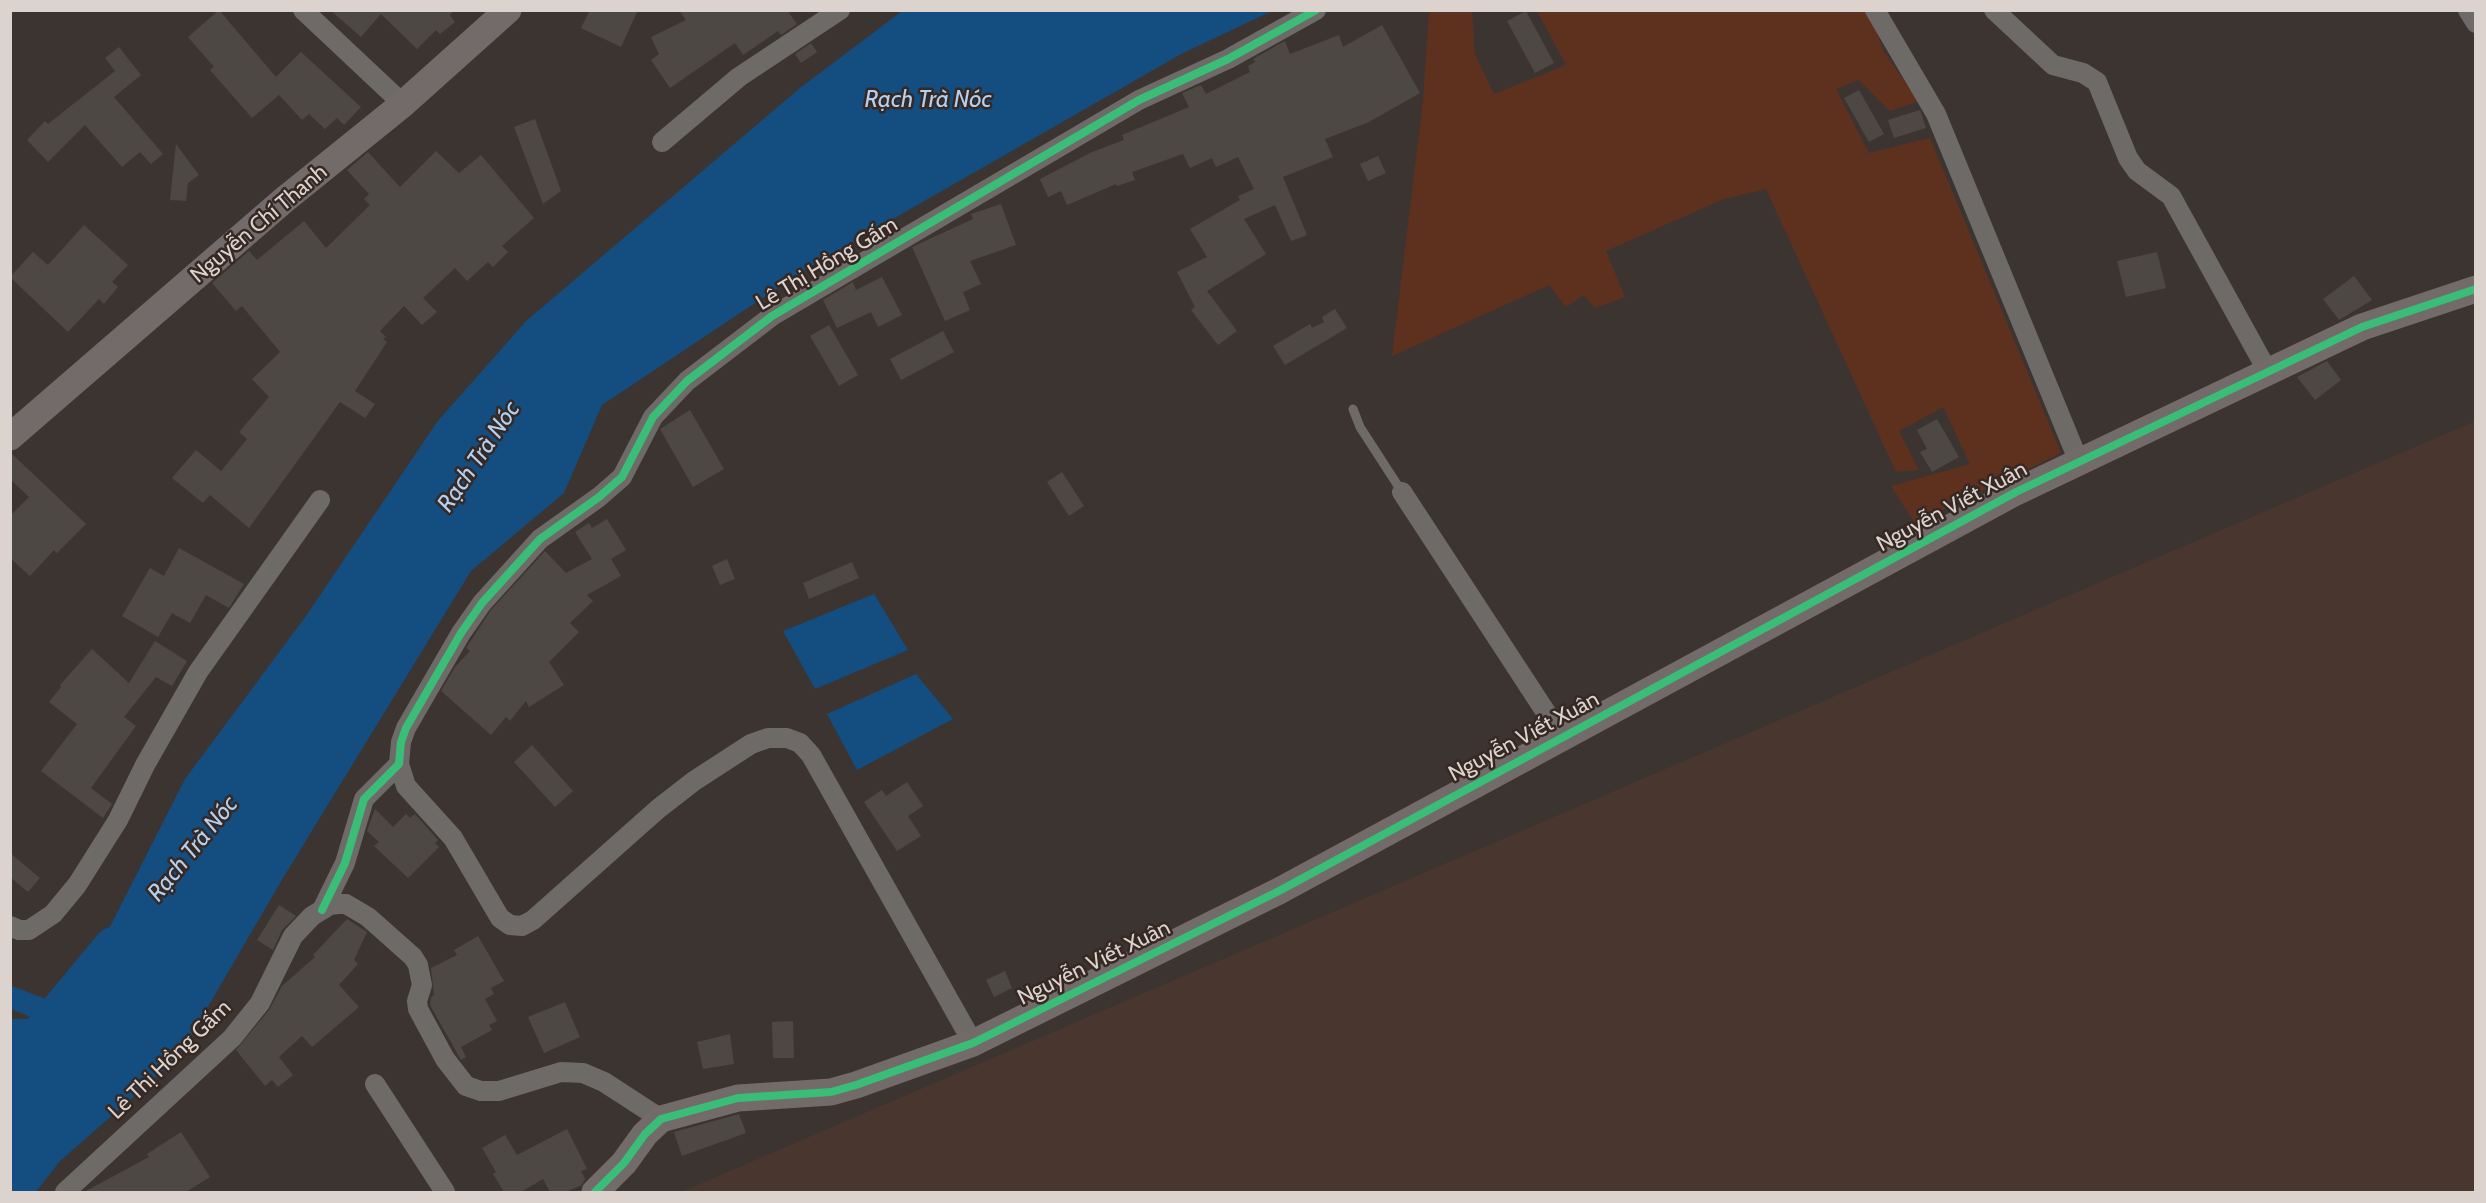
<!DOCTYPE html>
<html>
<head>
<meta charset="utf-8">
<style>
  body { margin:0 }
  #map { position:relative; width:2486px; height:1203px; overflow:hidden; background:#3c3431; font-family:Cabin,sans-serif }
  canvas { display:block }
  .frame { position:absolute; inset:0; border:12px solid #dcd3cf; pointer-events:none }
</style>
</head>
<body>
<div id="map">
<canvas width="2486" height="1203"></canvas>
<div class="frame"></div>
</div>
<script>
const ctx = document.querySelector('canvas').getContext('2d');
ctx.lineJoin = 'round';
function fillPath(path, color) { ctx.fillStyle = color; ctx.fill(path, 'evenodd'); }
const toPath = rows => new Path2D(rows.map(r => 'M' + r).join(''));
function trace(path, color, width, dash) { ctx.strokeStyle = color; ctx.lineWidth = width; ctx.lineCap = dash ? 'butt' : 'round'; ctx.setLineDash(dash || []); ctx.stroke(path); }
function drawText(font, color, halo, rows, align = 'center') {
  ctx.font = font + ' Cabin,sans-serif'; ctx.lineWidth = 5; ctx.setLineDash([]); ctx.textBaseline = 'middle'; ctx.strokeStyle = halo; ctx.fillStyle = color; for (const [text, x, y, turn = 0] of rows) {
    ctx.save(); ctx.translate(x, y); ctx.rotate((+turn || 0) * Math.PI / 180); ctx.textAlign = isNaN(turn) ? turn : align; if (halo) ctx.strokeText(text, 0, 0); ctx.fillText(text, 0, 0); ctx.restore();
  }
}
fillPath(toPath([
  [2475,421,2475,1192,681,1192]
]), '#49362e');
fillPath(toPath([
  [1429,11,1472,11,1475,54,1494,94,1566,65,1537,11,1869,11,1884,52,1919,101,1890,111,1859,80,1836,89,1869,153,1930,138,2061,453,1915,523,1891,486,1970,464,1943,407,1899,431,1919,470,1896,472,1766,189,1724,199,1606,251,1625,297,1595,308,1584,295,1566,307,1549,285,1392,356,1423,101]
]), '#5e311f');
fillPath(toPath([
  [902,11,1272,11,1183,53,809,267,602,405,564,493,471,571,283,878,178,1058,60,1161,36,1192,11,1192,11,1019,36,1019,60,1025,185,779,306,616,437,422,526,321,800,88],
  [874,594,908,650,815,689,783,631],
  [916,674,953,719,857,770,827,714]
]), '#144d7f');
trace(toPath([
  [10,997,56,1015]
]), '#144d7f', 22);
trace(toPath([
  [10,1070,113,946]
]), '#144d7f', 38);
fillPath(toPath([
  [219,10,276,77,301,52,361,107,344,125,337,118,325,129,309,114,302,120,279,95,252,118,210,70,214,67,188,37],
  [330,10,454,10,450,15,455,22,440,34,436,30,417,49,381,14,361,37],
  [590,10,638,10,621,47,581,28],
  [679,10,787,10,797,24,781,35,778,31,743,55,735,43,670,88,651,60,659,54,651,37,686,20],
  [1526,11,1554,63,1535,73,1507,21],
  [1382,25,1420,93,1369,122,1325,139,1333,157,1283,177,1307,235,1291,241,1275,205,1244,219,1266,254,1207,291,1237,331,1218,345,1191,310,1195,307,1177,272,1207,257,1190,229,1240,200,1238,196,1254,189,1238,157,1216,167,1212,158,1190,168,1183,154,1132,172,1135,180,1117,186,1116,184,1067,205,1061,191,1048,197,1040,179,1092,152,1124,140,1122,135,1189,107,1182,93,1201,85,1206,94,1250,72,1248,66,1255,62,1253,59,1285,41,1290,54,1339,35,1343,47],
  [811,43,817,52,801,63,795,54],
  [119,47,141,75,114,97,163,154,151,164,140,152,122,167,85,125,48,162,27,140,45,121,48,124,115,71,105,58],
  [1859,90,1884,134,1869,142,1844,98],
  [1920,110,1926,128,1894,138,1888,120],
  [535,119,561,191,543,204,514,127],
  [176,144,199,175,188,183,186,201,170,200],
  [436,151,459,173,481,155,534,218,502,246,508,252,493,267,488,262,467,281,455,268,423,298,437,312,422,325,404,306,380,331,386,337,383,339,387,342,355,391,375,404,365,418,340,402,249,528,210,495,203,503,172,478,196,450,221,471,247,439,239,432,269,397,252,379,280,352,242,306,236,311,212,283,249,251,257,260,304,221,326,248,370,205,364,199,369,194,347,170,368,152,400,187],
  [1378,156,1386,173,1368,181,1360,164],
  [1001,204,1016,245,970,261,981,284,963,292,970,310,945,321,912,247,973,219,971,214],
  [84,225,128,265,112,282,118,287,104,304,99,299,68,332,10,277,33,252,48,265],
  [2157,252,2166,288,2126,297,2117,261],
  [2354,276,2372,300,2339,320,2323,299],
  [882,277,902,315,878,327,871,312,837,328,823,300,853,282,856,290],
  [1335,309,1347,328,1285,365,1273,346,1310,324,1312,328,1324,322,1322,317],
  [829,325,858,375,839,386,810,336],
  [943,331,954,352,901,380,890,359],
  [2327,361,2341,380,2315,400,2297,377],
  [690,410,724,469,693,487,660,429],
  [1937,419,1959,457,1932,472,1920,452,1927,449,1917,430],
  [10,452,86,524,57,553,54,550,30,576,10,558,10,516,29,497,10,479],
  [1062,472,1084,506,1069,516,1047,482],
  [607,519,626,550,611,559,621,576,587,595,593,601,570,623,579,632,549,662,564,685,529,707,526,701,510,721,506,717,491,735,441,691,455,667,470,651,466,648,491,610,545,551,566,573,592,559,575,532,589,523,592,528],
  [179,548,244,584,229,608,206,595,190,623,172,613,158,637,122,616,150,568,164,576],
  [727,559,735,579,720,585,712,566],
  [852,562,859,578,809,599,803,583],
  [155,641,187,661,172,686,156,677,124,717,136,726,91,788,112,804,103,818,41,771,77,724,49,702,61,687,60,685,92,649,129,683],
  [532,745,573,791,555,807,514,762],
  [907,782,923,806,908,816,921,836,897,851,864,802,882,790,886,796],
  [375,809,393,827,406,814,410,818,415,814,438,840,435,843,439,847,408,878,374,846,379,842,367,831],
  [10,853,40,878,28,892,10,877],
  [279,905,296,916,282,930,273,950,257,940],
  [347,919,367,932,354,960,358,964,339,985,359,1007,312,1047,302,1036,279,1057,293,1075,278,1087,272,1080,265,1086,236,1050,269,1010,282,986,315,957,313,955],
  [478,936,504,981,491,988,494,994,485,999,497,1021,489,1025,492,1030,461,1047,466,1057,461,1060,430,1005,431,997,434,995,431,968,457,955,454,950],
  [1005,971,1012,988,994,997,986,980],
  [565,1002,580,1037,544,1053,528,1017],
  [793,1021,794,1058,773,1058,772,1022],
  [730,1034,734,1064,703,1069,697,1042],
  [739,1114,746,1133,682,1156,674,1132],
  [567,1129,587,1169,581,1171,585,1179,582,1185,565,1192,550,1192,543,1179,521,1192,504,1192,493,1174,496,1172,482,1148,505,1135,517,1155],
  [181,1132,210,1177,186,1192,84,1192,149,1157,147,1154]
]), '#4e4845');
trace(toPath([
  [1353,409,1360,427,1402,492]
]), '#6e6a68', 9);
trace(toPath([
  [303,10,403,104],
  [1875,10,1936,114,2079,462],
  [1994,10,2053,65,2083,73,2097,82,2128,158,2137,171,2171,196,2268,372],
  [2468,10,2476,23],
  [662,142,739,77,840,10],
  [1402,492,1562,737],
  [399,764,406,786,453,838,500,918,510,925,522,926,533,920,658,809,694,781,751,744,768,738,787,738,800,743,811,755,973,1043],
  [322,910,345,863,364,799,399,764,401,742,406,728,461,633,482,603,540,539,599,497,622,477,653,417,687,381,772,316,1139,100,1228,59,1316,10],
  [10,926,19,930,29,930,53,914,77,885,118,820,145,765,198,672,320,500],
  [375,1084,445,1192],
  [65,1192,232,1038,260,1003,293,936,312,916,330,905,338,904,346,904,368,917,413,957,418,965,422,985,417,1001,418,1009,445,1059,466,1086,481,1091,499,1091,561,1072,583,1073,604,1082,661,1119]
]), '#6e6a68', 20);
trace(toPath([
  [10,437,284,200,403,104,508,10],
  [595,1192,624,1163,645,1134,661,1119,738,1098,831,1092,856,1085,973,1043,1279,891,2016,492,2362,327,2476,289]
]), '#726b6a', 27);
trace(toPath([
  [322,910,345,863,364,799,399,764,401,742,406,728,461,633,482,603,540,539,599,497,622,477,653,417,687,381,772,316,1139,100,1228,59,1316,10],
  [595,1192,624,1163,645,1134,661,1119,738,1098,831,1092,856,1085,973,1043,1279,891,2016,492,2362,327,2476,289]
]), '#3abd76', 8);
drawText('22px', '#dcd3cf', '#362823', [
  ["Nguyễn Chí Thanh",259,224,-40],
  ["Lê Thị Hồng Gấm",827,264,-31],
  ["Nguyễn Viết Xuân",1952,507,-28],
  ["Nguyễn Viết Xuân",1524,737,-28],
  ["Nguyễn Viết Xuân",1094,963,-26],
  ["Lê Thị Hồng Gấm",170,1060,-44]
]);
drawText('italic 24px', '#b2d0f1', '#362823', [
  ["Rạch Trà Nóc",928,100],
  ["Rạch Trà Nóc",479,457,-56],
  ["Rạch Trà Nóc",193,849,-51]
]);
</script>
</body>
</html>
